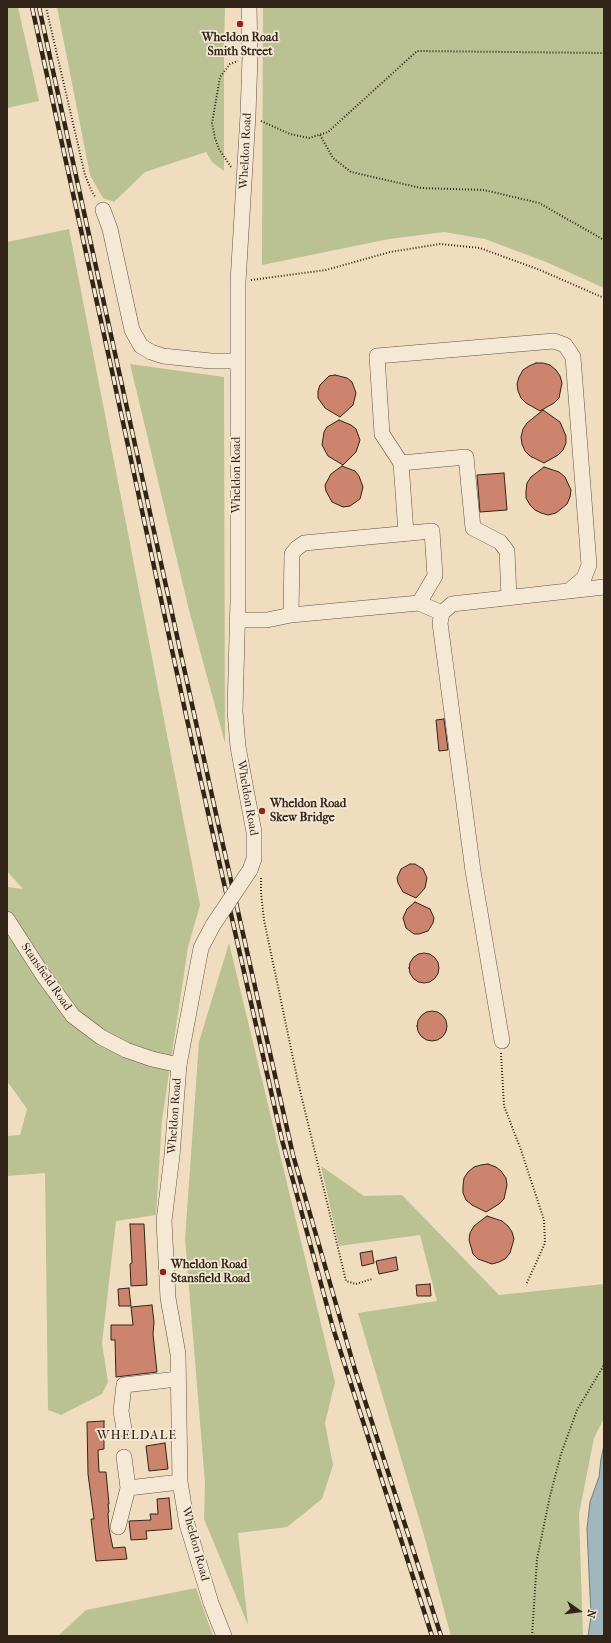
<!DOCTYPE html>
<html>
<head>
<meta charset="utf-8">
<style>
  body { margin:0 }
  #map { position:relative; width:611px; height:1643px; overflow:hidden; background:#f0ddbf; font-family:"IM FELL French Canon",serif }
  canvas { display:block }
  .frame { position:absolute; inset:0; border:8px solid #322418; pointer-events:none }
  .north { position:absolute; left:559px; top:1591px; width:40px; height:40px; -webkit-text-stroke:3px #f5e9d5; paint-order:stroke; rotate:104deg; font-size:11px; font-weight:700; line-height:16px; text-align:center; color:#322418 }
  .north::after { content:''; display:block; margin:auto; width:14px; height:18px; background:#322418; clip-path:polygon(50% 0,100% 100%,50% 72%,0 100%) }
</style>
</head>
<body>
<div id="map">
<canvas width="611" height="1643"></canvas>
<div class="frame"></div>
<div class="north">N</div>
</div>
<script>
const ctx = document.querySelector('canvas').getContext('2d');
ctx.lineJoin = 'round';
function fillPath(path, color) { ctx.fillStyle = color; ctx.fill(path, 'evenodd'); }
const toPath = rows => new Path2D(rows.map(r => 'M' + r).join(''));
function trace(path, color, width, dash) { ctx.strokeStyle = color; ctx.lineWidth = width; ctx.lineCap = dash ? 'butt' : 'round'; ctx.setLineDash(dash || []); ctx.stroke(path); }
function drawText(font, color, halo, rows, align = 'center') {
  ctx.font = font + ' "IM FELL French Canon",serif'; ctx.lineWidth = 3.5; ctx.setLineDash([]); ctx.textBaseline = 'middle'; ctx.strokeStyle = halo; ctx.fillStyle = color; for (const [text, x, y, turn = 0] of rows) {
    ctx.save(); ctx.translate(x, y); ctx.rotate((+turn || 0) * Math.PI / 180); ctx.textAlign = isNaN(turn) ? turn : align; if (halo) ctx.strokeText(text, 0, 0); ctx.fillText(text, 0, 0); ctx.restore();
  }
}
fillPath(toPath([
  [7,7,18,7,39,101,7,108],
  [57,7,225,7,224,53,224,171,212,162,206,152,145,172,114,202,103,198,90,175],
  [263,7,604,7,604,288,546,262,485,239,444,232,389,239,262,265],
  [69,229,200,905,188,947,162,1120,156,1215,116,1221,102,1343,108,1382,102,1394,61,1415,48,1410,45,1173,7,1176,7,1136,20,1135,27,1109,7,1081,7,887,23,889,7,871,7,242],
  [130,364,224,377,225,743,189,610],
  [229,943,335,1382,325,1423,333,1465,322,1499,287,1527,238,1533,248,1625,204,1519,205,1483,185,1239,199,1042],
  [321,1166,364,1196,402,1195,499,1295,604,1284,604,1418,594,1438,579,1514,583,1636,451,1636,425,1539,358,1313,437,1301,420,1235,339,1246],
  [196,1588,213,1636,58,1636,86,1610]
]), '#bac192');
const water = toPath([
  [604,1445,604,1636,588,1636,591,1616,587,1529,590,1502,599,1477,601,1459,604,1445]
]);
fillPath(water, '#a0b8bd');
trace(water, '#747d7b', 1);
const building = toPath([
  [536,363,543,363,550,365,556,370,560,376,562,383,559,398,554,403,540,411,526,403,521,398,518,391,517,384,519,377,523,370,529,366,536,363],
  [335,375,347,378,352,382,356,393,353,405,340,417,325,408,318,398,318,391,320,385,329,376,335,375],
  [543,410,560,422,566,436,566,443,563,450,558,455,544,463,530,456,525,451,522,444,521,437,523,429,527,423,543,410],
  [339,420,351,425,356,429,360,440,356,452,343,465,328,456,322,445,324,432,327,427,339,420],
  [342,466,355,471,359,476,363,487,360,499,350,506,343,507,332,502,326,491,325,485,331,474,342,466],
  [544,467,559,472,565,477,571,490,570,497,567,504,556,513,548,515,541,513,535,510,530,505,526,498,526,491,527,483,531,477,544,467],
  [504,473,507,510,480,512,477,475,504,473],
  [444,719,448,750,439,751,436,720,444,719],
  [410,864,415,864,423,869,427,878,425,888,416,898,403,892,398,883,397,878,401,869,410,864],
  [415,902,430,909,434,918,433,923,428,931,419,934,414,934,406,928,403,918,407,909,415,902],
  '409 968a15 15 0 1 1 30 0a15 15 0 1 1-30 0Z',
  '417 1026a15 15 0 1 1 30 0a15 15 0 1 1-30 0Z',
  [488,1164,496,1167,501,1171,506,1178,507,1185,504,1199,499,1204,486,1212,472,1205,466,1200,463,1193,463,1186,464,1178,468,1172,474,1167,481,1165,488,1164],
  [487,1216,502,1221,508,1226,512,1232,514,1239,510,1253,505,1259,499,1262,492,1264,478,1259,473,1254,469,1240,470,1233,474,1226,487,1216],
  [130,1224,144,1224,147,1285,131,1286,130,1264,132,1263,130,1224],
  [372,1251,374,1263,362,1266,360,1253,372,1251],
  [396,1257,398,1270,379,1274,376,1261,396,1257],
  [430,1284,431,1296,417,1296,416,1285,430,1284],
  [129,1288,131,1306,119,1306,118,1289,129,1288],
  [152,1305,154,1322,153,1334,157,1372,116,1377,115,1340,111,1340,111,1325,133,1325,131,1307,152,1305],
  [104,1421,104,1449,98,1450,99,1472,106,1472,109,1504,108,1504,109,1512,108,1513,109,1529,113,1548,125,1547,127,1559,96,1561,91,1519,94,1519,88,1474,87,1422,104,1421],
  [165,1443,168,1469,149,1471,146,1446,165,1443],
  [169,1498,172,1529,146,1531,147,1539,131,1540,129,1521,151,1520,150,1514,158,1514,157,1499,169,1498]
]);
fillPath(building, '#cd846e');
trace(building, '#322418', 1);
const minor = toPath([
  [249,7,250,57,248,115,238,282,238,600,235,711,238,747,254,832,254,859,250,870],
  [103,210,110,229,132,330,141,346,151,352,163,356,211,361,237,361],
  [401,463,382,434,377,356,554,341,565,345,573,357,589,565,584,578,570,590],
  [406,533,401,463,466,457,473,528,500,542,507,551,509,598],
  [442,613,452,604,604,587],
  [291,615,292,554,297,548,304,543,432,531,435,576,419,603],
  [237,620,267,620,291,615,419,603,442,613,440,623,473,871,502,1041],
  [7,919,43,975,73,1016,101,1037,126,1050,152,1059,179,1065],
  [213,925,201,948,179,1065,172,1156,164,1221,168,1298,178,1354,180,1482,187,1524,211,1603,224,1636],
  [124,1429,121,1411,124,1385,178,1379],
  [128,1488,180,1482],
  [118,1527,128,1488,124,1457]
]);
trace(minor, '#625242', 16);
trace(toPath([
  [46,7,85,175,92,192,96,198],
  [261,121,290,134,309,138,328,132,417,51,604,53],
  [320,135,333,158,351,172,421,188,484,190,539,203,604,240],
  [231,167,219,149,215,138,212,123,220,77,230,64,238,61],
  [251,280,326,270,390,252,440,244,480,248,540,270,604,298],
  [261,878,261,893,264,920,298,1082,346,1281,356,1284,372,1279],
  [501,1053,504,1106,521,1150,544,1220,545,1243,526,1285],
  [532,1636,537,1559,550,1496,561,1454,577,1410,604,1365]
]), '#322418', 2, [1, 2]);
trace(minor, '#f5e9d5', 15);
const rail = toPath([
  [32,7,110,362,186,715,282,1140,333,1328,432,1636],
  [39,7,218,823,293,1155,355,1370,441,1636]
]);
trace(rail, '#322418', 4.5);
trace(rail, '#f5e9d5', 3, [9]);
const minorBridge = toPath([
  [213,925,250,870]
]);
trace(minorBridge, '#625242', 16, []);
trace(minorBridge, '#f5e9d5', 15);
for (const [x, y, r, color] of [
  [240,24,4,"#8f2418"],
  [262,811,4,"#8f2418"],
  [163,1272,4,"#8f2418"]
]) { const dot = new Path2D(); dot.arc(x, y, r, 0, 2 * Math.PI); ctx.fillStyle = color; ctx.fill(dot); trace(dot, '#f5e9d5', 1.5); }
drawText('bold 12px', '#322418', '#f5e9d5', [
  ["Wheldon Road",240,38,"center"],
  ["Smith Street",240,52,"center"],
  ["Wheldon Road",270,804],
  ["Skew Bridge",270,818],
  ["Wheldon Road",171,1265],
  ["Stansfield Road",171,1279]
], 'left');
drawText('12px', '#322418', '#f5e9d5', [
  ["Wheldon Road",246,151,-87],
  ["Wheldon Road",237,475,-90],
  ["Wheldon Road",247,798,80],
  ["Stansfield Road",46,977,55],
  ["Wheldon Road",175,1116,-86],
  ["Wheldon Road",195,1544,75]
]);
ctx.letterSpacing = '1px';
drawText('13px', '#322418', '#f5e9d5', [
  ["WHELDALE",137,1436]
]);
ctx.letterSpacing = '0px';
</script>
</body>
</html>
